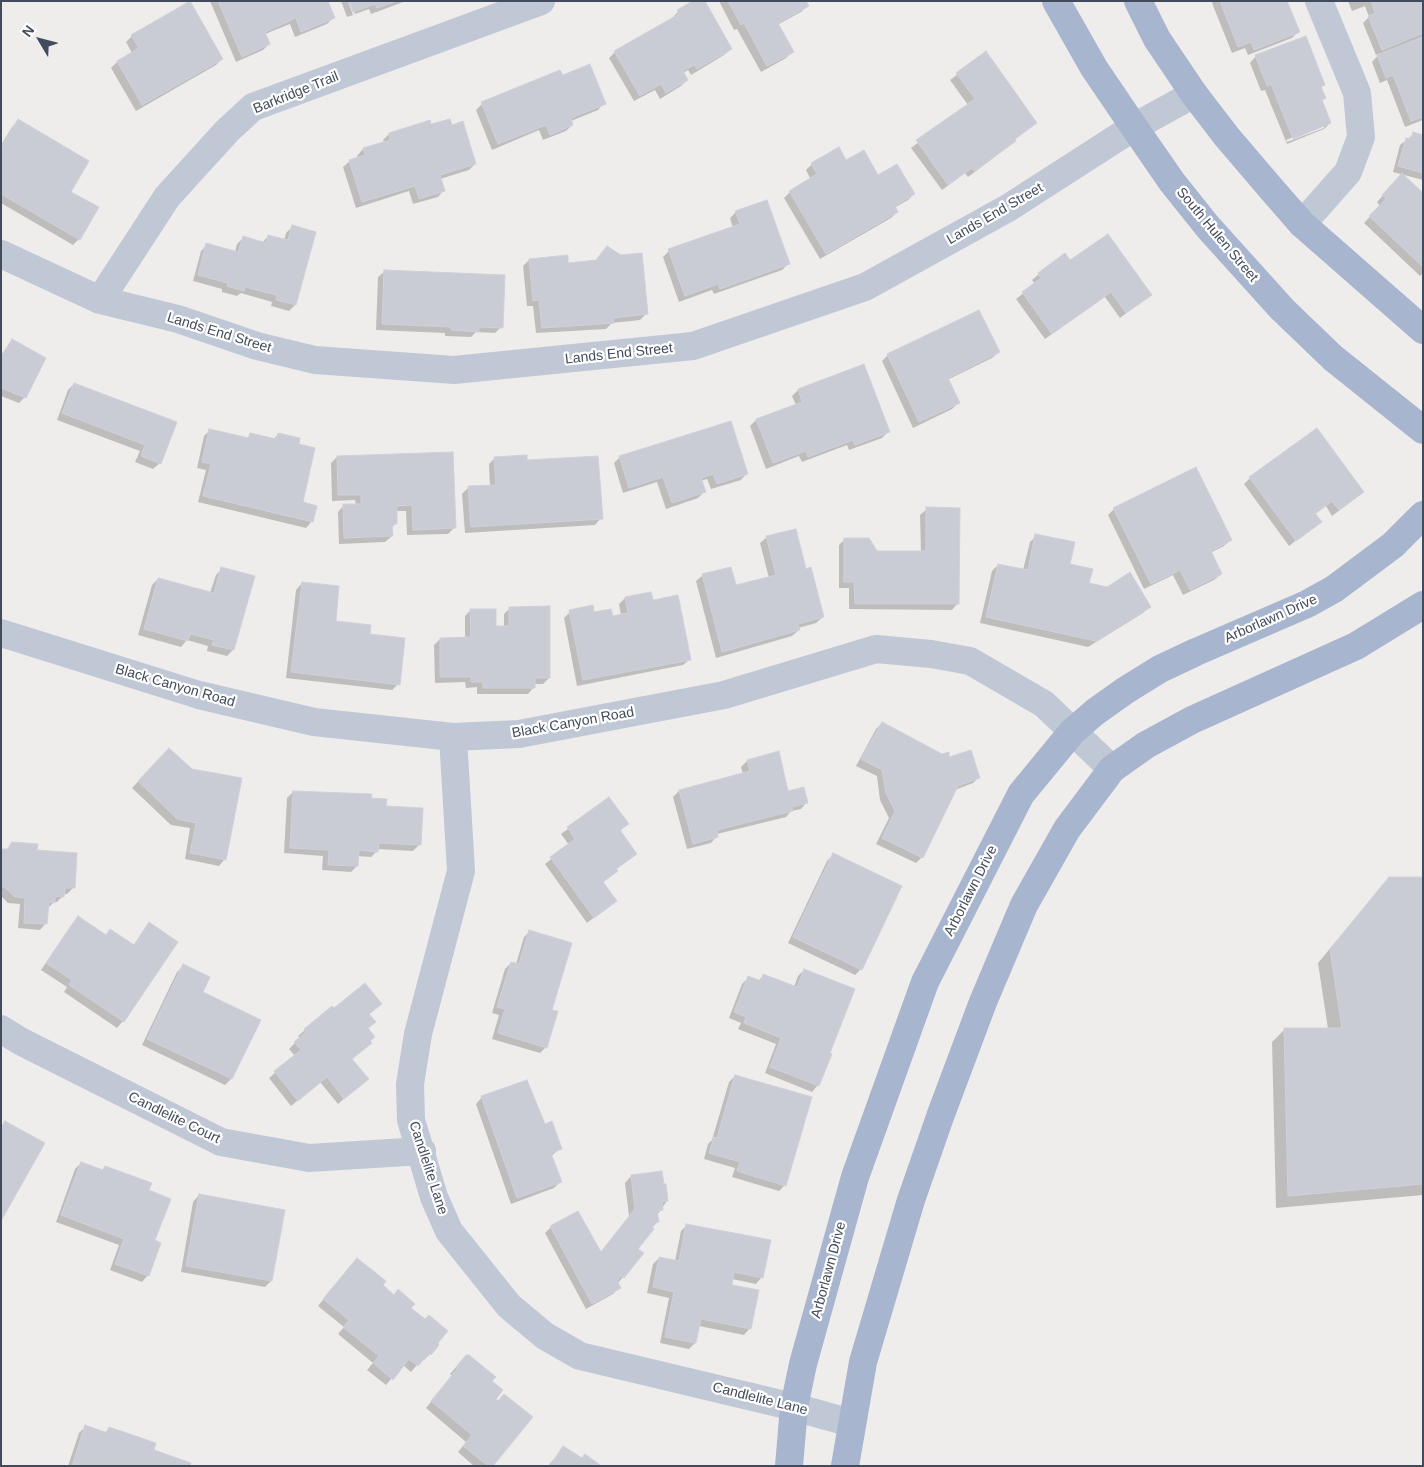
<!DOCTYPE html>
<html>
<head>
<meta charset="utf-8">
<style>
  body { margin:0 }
  #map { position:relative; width:1424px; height:1467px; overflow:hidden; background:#efecec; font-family:Arial,sans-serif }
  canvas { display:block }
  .frame { position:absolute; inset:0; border:2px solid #424b5b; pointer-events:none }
  .north { position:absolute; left:15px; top:15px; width:50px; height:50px; -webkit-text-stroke:4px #fff; paint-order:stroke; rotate:307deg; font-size:14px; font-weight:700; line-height:20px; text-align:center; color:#424b5b }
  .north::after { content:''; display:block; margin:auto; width:18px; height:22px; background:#424b5b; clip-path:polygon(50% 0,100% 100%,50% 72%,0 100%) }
</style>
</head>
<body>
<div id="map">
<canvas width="1424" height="1467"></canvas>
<div class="frame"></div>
<div class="north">N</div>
</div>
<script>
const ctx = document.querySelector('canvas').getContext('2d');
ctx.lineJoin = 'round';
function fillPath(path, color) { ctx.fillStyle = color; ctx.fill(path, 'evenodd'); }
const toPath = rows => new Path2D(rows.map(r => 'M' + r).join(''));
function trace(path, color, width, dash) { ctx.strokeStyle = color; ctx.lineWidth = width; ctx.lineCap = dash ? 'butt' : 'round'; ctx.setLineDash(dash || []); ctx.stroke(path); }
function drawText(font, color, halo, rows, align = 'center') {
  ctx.font = font + ' Arial,sans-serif'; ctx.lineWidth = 4.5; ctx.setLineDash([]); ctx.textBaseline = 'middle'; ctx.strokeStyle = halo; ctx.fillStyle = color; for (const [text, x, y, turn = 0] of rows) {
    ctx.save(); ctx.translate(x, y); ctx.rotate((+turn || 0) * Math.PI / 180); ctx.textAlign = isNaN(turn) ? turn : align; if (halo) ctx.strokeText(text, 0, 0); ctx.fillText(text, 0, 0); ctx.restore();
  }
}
fillPath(toPath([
  [210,1,326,1,333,18,327,24,295,37,290,24,265,34,269,44,263,50,236,62],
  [341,1,348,1,353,15,347,17],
  [350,1,406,1,371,14,369,9,355,14],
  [719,1,805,1,807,6,801,12,777,25,792,52,786,58,761,72,737,29,734,30],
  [1214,1,1286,1,1298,32,1292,38,1248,55,1245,48,1232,53,1212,3],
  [1348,1,1423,1,1423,120,1405,127,1387,80,1380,83,1372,62,1380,53,1376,55,1363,23,1369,17,1365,6,1352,11],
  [678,12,731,49,724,55,691,75,688,70,683,73,687,80,681,86,660,99,655,90,634,101,609,58,615,52,673,19,672,18],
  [132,36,222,59,216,65,136,111,111,68,117,62,132,53,126,42],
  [985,53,1035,123,1014,140,1008,147,968,177,965,173,942,190,911,148,968,105,950,80],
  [1256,56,1324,85,1320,88,1324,98,1321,101,1330,123,1324,129,1287,144,1265,90,1261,91,1250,63],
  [1324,125,1324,128,1287,142,1286,140],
  [562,77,604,103,598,110,571,121,572,125,566,131,543,140,539,130,492,150,476,110,482,104],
  [18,121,69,192,79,239,73,245,1,203,1,145,12,127],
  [431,126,452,127,475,164,469,170,440,179,444,190,438,197,413,204,409,191,356,208,343,167,350,161,358,158,357,156,363,149,384,143,383,140,389,134],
  [1414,134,1423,136,1423,180,1393,172,1400,145],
  [846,161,914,194,908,200,894,208,897,212,891,218,820,259,784,198,790,192,811,180,806,170,812,164],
  [1396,181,1423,194,1423,273,1420,276,1364,223,1380,206,1377,202],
  [736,212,788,264,782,270,714,294,712,290,679,302,663,257,669,251,733,228,730,218],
  [292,227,295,305,289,311,271,306,272,302,241,293,237,296,222,292,222,289,193,281,201,251,207,245,235,252,237,244,243,238,262,243,268,236,284,241,286,233],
  [529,260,567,264,646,314,640,320,612,323,606,329,536,333,533,306,527,306,523,266],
  [1069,262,1150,295,1120,318,1105,297,1045,339,1016,299,1035,284,1032,280,1039,274],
  [385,271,501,327,495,333,476,332,471,337,445,336,445,333,376,330,378,277],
  [12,341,25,397,19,403,1,396,1,355],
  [999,352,992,358,947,380,958,403,952,409,913,428,882,361,888,355],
  [74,384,175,423,160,463,153,469,135,462,140,451,57,420,68,390],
  [798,390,888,432,882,438,849,450,847,445,802,462,799,456,766,469,750,426,756,420,796,405,792,396],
  [210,430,246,439,250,435,273,440,278,434,298,445,301,503,312,521,306,528,198,502,206,470,197,468,204,436],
  [337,457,454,528,448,534,407,535,406,511,396,511,396,523,391,528,392,536,385,542,339,544,338,512,344,505,356,505,355,500,332,501,331,463],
  [620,457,747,473,741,480,711,489,707,479,701,481,704,492,698,498,666,509,657,482,623,493,614,463],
  [495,458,526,462,601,518,595,525,465,533,462,494,468,488,490,486,489,464],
  [1250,478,1356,498,1332,516,1326,506,1315,514,1320,522,1289,546,1244,484],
  [927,509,958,603,952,610,849,609,849,588,839,588,839,545,845,539,876,552,921,552,920,515],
  [1114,509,1230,540,1224,546,1210,553,1221,574,1214,580,1183,595,1173,575,1144,589,1108,515],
  [1036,536,1088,584,1150,607,1143,613,1088,647,980,623,992,571,998,565,1023,570,1030,542],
  [767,537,805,570,823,617,816,623,798,628,799,630,792,636,716,658,696,581,703,575,735,587,769,578,760,543],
  [222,569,233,650,227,656,207,651,208,646,187,640,181,647,138,635,152,585,158,579,210,593,216,575],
  [302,583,334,622,369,635,398,684,392,690,286,678,296,590],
  [625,598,652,602,690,659,683,665,577,686,564,618,570,612,612,617,621,615,619,604],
  [510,608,549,678,543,684,534,684,534,687,528,694,477,694,477,687,466,688,465,682,435,683,434,645,440,639,465,639,465,616,471,610,494,628,504,628,504,614],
  [882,723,948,759,979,777,973,783,955,790,922,857,916,863,876,844,889,818,880,800,877,776,856,766,876,729],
  [169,749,191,770,225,859,219,866,185,859,190,828,171,825,132,788],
  [747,761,787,792,807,802,801,809,791,811,786,817,717,834,717,836,711,843,687,849,673,797,679,791,743,774,741,767],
  [293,792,370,799,385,807,420,844,413,851,377,849,377,851,371,857,357,856,357,866,351,872,322,870,323,856,284,853,287,798],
  [609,799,627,824,620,831,636,853,615,870,616,871,602,883,615,901,587,923,545,864,569,845,561,834],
  [13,844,36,851,73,888,67,894,63,894,63,896,57,902,54,902,48,908,46,923,40,930,18,928,20,904,8,903,1,896,1,850,6,850],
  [833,855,861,969,855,975,788,943,827,861],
  [1390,879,1423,879,1423,1195,1276,1208,1272,1042,1285,1029,1328,1029,1318,963,1377,892],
  [78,918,105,936,133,946,149,924,176,942,123,1021,117,1028,64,992,67,987,41,970,72,924],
  [530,931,551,1011,546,1047,540,1053,492,1039,499,1015,492,1013,505,969,511,963,516,964,524,937],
  [184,966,201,992,259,1020,231,1079,225,1085,142,1045,177,972],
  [804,970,828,1054,818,1085,812,1092,765,1073,776,1044,738,1029,741,1023,729,1018,742,984,748,978,758,981,764,975,794,987,798,976],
  [333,1010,374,1010,368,1015,374,1022,367,1029,369,1041,351,1060,367,1079,338,1104,320,1082,291,1106,269,1078,295,1056,289,1049,300,1038,298,1036,305,1030],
  [735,1076,785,1185,779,1191,732,1177,735,1168,704,1159,708,1144,712,1140,729,1082],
  [482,1097,544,1125,561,1148,551,1156,560,1182,554,1188,511,1204,476,1104],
  [81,1163,102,1171,105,1167,148,1191,153,1241,148,1275,142,1282,110,1270,119,1245,56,1222,75,1169],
  [631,1176,667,1201,657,1215,657,1222,636,1249,623,1277,617,1284,619,1288,613,1294,586,1309,545,1233,551,1227,600,1253,629,1216,625,1183],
  [199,1195,271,1281,265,1287,181,1272,193,1202],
  [687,1225,762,1277,756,1284,732,1279,730,1286,750,1328,744,1335,699,1326,695,1343,689,1349,660,1343,669,1298,647,1293,653,1264,659,1258,675,1261,681,1231],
  [351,1265,381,1286,410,1309,430,1354,424,1360,422,1359,411,1372,403,1365,386,1385,367,1370,373,1363,338,1334,344,1327,318,1306],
  [466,1356,491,1381,491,1466,474,1466,458,1452,466,1442,426,1408,452,1376,450,1374],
  [85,1427,105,1433,109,1428,152,1451,189,1466,68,1466,79,1433],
  [563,1448,582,1459,585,1456,598,1465,548,1466]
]), '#0003');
const building = toPath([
  [190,1,223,59,142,105,117,61,139,48,131,35,190,1],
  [218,1,328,1,335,18,301,32,296,18,265,32,270,44,242,57,218,1],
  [349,1,397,1,377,8,375,4,353,12,349,1],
  [693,1,705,1,732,49,697,69,694,65,683,71,688,80,666,93,661,84,640,96,614,51,679,14,677,10,693,1],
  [728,1,806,1,809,6,778,23,794,52,767,66,744,23,741,25,728,1],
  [1220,1,1287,1,1300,32,1254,50,1251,42,1238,47,1220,1],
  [1371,1,1423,1,1423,33,1382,50,1368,16,1375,13,1371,1],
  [1306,36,1325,85,1321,87,1326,98,1322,100,1331,123,1293,139,1271,84,1267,86,1255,55,1306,36],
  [1423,37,1423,117,1411,121,1393,75,1386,78,1377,55,1423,37],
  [986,51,1037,123,1015,139,1016,141,974,171,972,168,948,185,916,140,975,99,956,73,986,51],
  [590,64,606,104,571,118,573,125,550,135,546,125,498,144,481,102,560,70,563,75,590,64],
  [18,119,89,161,71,192,99,207,80,240,1,194,1,147,18,119],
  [450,119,452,125,463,121,476,164,440,175,445,191,419,199,415,186,362,202,349,160,365,155,363,148,390,140,389,133,430,120,431,124,450,119],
  [1413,132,1423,135,1423,173,1398,166,1406,138,1411,139,1413,132],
  [839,147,846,160,864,150,878,175,897,164,915,194,895,206,898,212,826,254,789,191,817,174,811,163,839,147],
  [1402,173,1423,193,1423,267,1369,216,1386,199,1382,195,1402,173],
  [767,200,790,264,720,289,718,284,685,296,668,249,740,224,735,211,767,200],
  [292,225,316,232,296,305,276,300,277,295,245,287,244,291,227,286,228,283,198,275,206,243,238,252,243,236,266,243,268,235,288,240,292,225],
  [1108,234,1152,295,1126,313,1111,292,1052,334,1022,292,1041,278,1038,273,1065,253,1070,260,1108,234],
  [607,246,621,255,642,253,648,314,613,318,614,323,542,328,539,300,533,301,529,259,568,255,568,263,596,260,607,246],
  [384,270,505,275,503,328,479,327,479,332,451,330,451,327,382,324,384,270],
  [979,310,1000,352,948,378,960,403,919,422,887,354,979,310],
  [12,339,46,358,26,398,1,388,1,357,12,339],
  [864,364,890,432,855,445,853,440,808,457,806,451,773,463,756,419,802,402,798,389,864,364],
  [74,383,177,422,161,464,141,456,145,445,62,413,74,383],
  [731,421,748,474,717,484,713,474,701,478,706,492,672,503,663,477,629,488,619,456,731,421],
  [1317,428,1364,492,1339,510,1332,501,1315,513,1322,522,1296,541,1249,477,1317,428],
  [209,429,249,438,250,433,276,439,278,433,300,438,299,444,315,448,303,502,317,506,313,522,203,496,211,464,202,462,209,429],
  [453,452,456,528,413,530,412,505,397,506,397,524,392,524,393,536,344,538,343,504,361,504,361,495,338,495,337,456,453,452],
  [527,455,527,460,598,456,603,519,471,527,468,486,496,485,494,457,527,455],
  [1196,467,1232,540,1211,551,1222,574,1190,590,1180,570,1151,584,1113,508,1196,467],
  [926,507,960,508,959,604,855,604,854,582,844,582,844,538,869,538,877,551,926,551,926,507],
  [796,529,806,569,811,567,824,617,798,624,800,630,722,652,702,574,731,567,736,585,776,575,766,536,796,529],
  [1035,534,1075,542,1070,564,1093,569,1089,583,1107,587,1130,572,1151,607,1096,641,986,617,998,564,1028,570,1035,534],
  [221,567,255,576,234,650,212,645,214,640,190,634,188,641,144,629,158,578,214,593,221,567],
  [302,582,339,586,336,621,371,625,370,634,405,638,400,685,291,672,302,582],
  [651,592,653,600,678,595,691,660,583,680,569,610,593,605,594,612,611,609,613,616,628,613,625,597,651,592],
  [550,606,550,678,535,678,535,688,483,688,483,682,471,682,471,677,440,677,440,638,471,637,470,609,496,609,496,626,509,626,509,607,550,606],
  [882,722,942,754,949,752,949,757,971,750,980,778,958,786,923,858,882,838,895,811,886,793,882,770,861,759,882,722],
  [169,748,192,769,242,778,226,860,190,853,196,823,177,819,138,781,169,748],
  [779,751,788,791,804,787,808,803,792,807,793,811,717,830,718,837,693,844,679,790,750,771,747,760,779,751],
  [293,791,372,794,371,798,387,799,386,806,423,808,421,845,379,843,378,852,359,850,358,866,328,865,329,850,290,848,293,791],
  [609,797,629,824,620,830,637,854,616,869,618,871,603,882,617,901,594,918,550,857,575,839,567,827,609,797],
  [12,842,38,844,37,850,77,853,75,888,65,888,64,897,55,896,55,903,49,902,47,924,24,923,25,898,15,897,4,887,1,887,1,849,9,849,9,846,12,842],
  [833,853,902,886,862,970,793,937,833,853],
  [1389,877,1423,877,1423,1184,1288,1196,1284,1028,1342,1028,1330,949,1389,877],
  [78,916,106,935,110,929,134,945,149,922,178,942,124,1022,69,985,72,980,46,963,78,916],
  [529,930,572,943,552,1010,558,1011,547,1048,498,1033,505,1009,497,1007,511,962,519,964,529,930],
  [183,964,210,977,203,992,261,1020,232,1079,147,1039,183,964],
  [804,969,855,989,830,1053,832,1054,819,1086,770,1067,781,1038,744,1023,746,1017,734,1012,748,976,761,981,763,974,797,987,804,969],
  [365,983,382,1004,369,1014,376,1022,368,1028,375,1037,370,1041,372,1043,352,1059,369,1079,344,1099,327,1077,298,1101,274,1071,301,1050,294,1042,306,1032,304,1029,332,1006,334,1008,365,983],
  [735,1075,812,1097,786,1186,737,1171,740,1162,709,1153,714,1137,717,1138,735,1075],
  [527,1080,545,1124,552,1121,562,1149,551,1153,562,1182,517,1198,481,1096,527,1080],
  [5,1121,45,1143,1,1221,1,1128,5,1121],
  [81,1162,103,1170,105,1166,152,1183,149,1190,171,1199,155,1240,161,1243,149,1276,115,1264,124,1239,61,1215,81,1162],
  [662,1171,664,1184,666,1184,668,1201,662,1202,663,1210,657,1211,659,1222,655,1223,652,1227,654,1229,638,1249,644,1253,624,1278,621,1276,617,1281,621,1288,592,1304,550,1226,578,1211,601,1252,635,1209,631,1175,662,1171],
  [199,1194,285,1210,272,1281,186,1266,199,1194],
  [686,1224,771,1240,763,1278,734,1272,732,1285,759,1290,751,1329,701,1319,696,1343,665,1337,674,1292,653,1287,659,1257,679,1261,686,1224],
  [357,1258,386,1281,383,1285,394,1295,398,1289,415,1304,411,1308,425,1319,429,1315,448,1331,438,1343,439,1345,431,1355,429,1353,418,1366,409,1359,393,1380,373,1363,379,1356,343,1327,349,1320,323,1299,357,1258],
  [466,1355,469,1355,496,1377,492,1381,503,1390,496,1399,498,1401,504,1394,533,1417,493,1466,488,1466,463,1446,472,1435,431,1401,457,1369,456,1367,466,1355],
  [85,1425,107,1433,109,1427,156,1443,154,1450,191,1463,190,1466,72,1466,85,1425],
  [563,1446,582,1458,585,1454,600,1465,550,1466,563,1446]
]);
fillPath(building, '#caccd5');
trace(building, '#cfd0d9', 1);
trace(toPath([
  [1302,224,1348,172,1361,137,1357,93,1319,1],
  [1,254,100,300,178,319,257,346,315,360,454,370,693,346,865,287,1008,208,1134,127,1194,94],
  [100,300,167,197,227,131,253,107,541,1],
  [1,633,199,695,314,722,453,737,519,734,724,695,876,649,931,654,970,661,1044,704,1112,769],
  [453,737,461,871,418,1034,410,1084,411,1120,434,1197,449,1231,509,1306,545,1336,580,1356,794,1407,851,1423],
  [1,1029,20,1041,221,1142,309,1158,422,1151]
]), '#c0c8d6', 28);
trace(toPath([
  [1056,1,1094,68,1134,127,1172,182,1208,227,1282,309,1333,358,1423,430],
  [1138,1,1157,39,1194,94,1227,137,1274,192,1302,224,1423,330],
  [789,1466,794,1407,803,1364,855,1177,925,982,1021,794,1072,732,1095,712,1126,690,1160,669,1196,652,1307,604,1334,589,1393,545,1423,515],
  [845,1466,863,1362,911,1200,941,1114,983,1002,1024,905,1067,829,1112,769,1146,745,1192,720,1356,646,1423,605]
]), '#a8b5cf', 28);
drawText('14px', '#424b5b', '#fff', [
  ["Barkridge Trail",296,93,-22],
  ["Lands End Street",995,214,-30],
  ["South Hulen Street",1217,235,50],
  ["Lands End Street",219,333,17],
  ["Lands End Street",619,354,-6],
  ["Arborlawn Drive",1271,619,-24],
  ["Black Canyon Road",175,686,16],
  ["Black Canyon Road",573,723,-10],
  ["Arborlawn Drive",971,891,-63],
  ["Candlelite Court",174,1118,26],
  ["Candlelite Lane",428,1168,72],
  ["Arborlawn Drive",829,1270,-75],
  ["Candlelite Lane",760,1399,14]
]);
</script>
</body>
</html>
